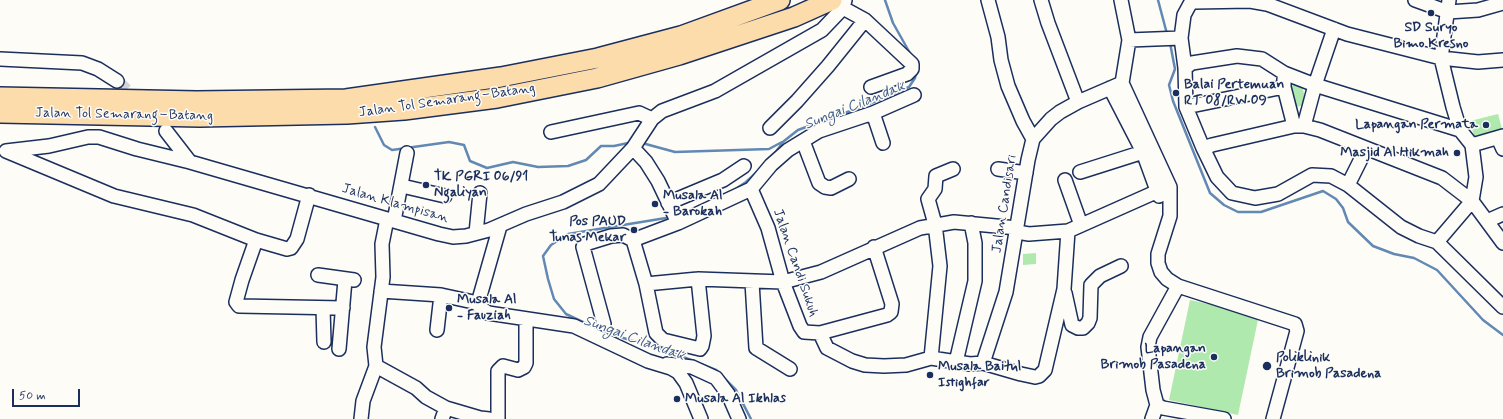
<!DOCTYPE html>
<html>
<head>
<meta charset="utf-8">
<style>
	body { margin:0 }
	#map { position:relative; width:1503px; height:419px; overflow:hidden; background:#fdfcf7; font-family:Mynerve,sans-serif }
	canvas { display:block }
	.scale { position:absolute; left:12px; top:389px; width:68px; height:18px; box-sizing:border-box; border:2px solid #1b2f5e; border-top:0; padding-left:5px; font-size:12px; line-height:14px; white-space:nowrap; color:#1b2f5e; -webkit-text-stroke:3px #fdfcf7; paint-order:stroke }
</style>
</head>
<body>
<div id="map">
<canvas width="1503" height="419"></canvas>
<div class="scale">50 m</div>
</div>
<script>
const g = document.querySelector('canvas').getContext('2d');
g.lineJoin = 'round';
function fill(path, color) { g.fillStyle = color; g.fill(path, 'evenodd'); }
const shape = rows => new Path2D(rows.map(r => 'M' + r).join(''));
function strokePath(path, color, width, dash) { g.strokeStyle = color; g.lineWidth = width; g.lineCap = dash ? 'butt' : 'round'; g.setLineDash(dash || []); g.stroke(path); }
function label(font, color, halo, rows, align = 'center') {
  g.font = font + ' Mynerve,sans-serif'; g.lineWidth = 3; g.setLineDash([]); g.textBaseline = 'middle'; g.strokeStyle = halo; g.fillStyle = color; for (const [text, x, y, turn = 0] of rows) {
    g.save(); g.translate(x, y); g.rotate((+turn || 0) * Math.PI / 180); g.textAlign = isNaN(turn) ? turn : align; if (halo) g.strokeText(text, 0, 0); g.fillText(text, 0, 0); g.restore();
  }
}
fill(shape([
	[1301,83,1307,104,1293,108,1287,87],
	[1498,114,1502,129,1474,136,1470,121],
	[1036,253,1036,264,1023,265,1023,254],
	[1190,300,1259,315,1238,415,1169,400]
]), '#b0e9ad');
strokePath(shape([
	[885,0,893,23,911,55],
	[1158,0,1167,34],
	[1170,43,1175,69,1169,85,1173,101,1210,193,1224,205,1238,212,1261,212,1323,191,1336,199,1343,208,1348,222,1373,246,1394,254,1414,258,1437,270,1483,320,1503,335],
	[375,127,384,145,392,150,449,142,464,145,470,161,487,168,513,162,538,167,568,166,586,160,601,146,614,146,633,142],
	[642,143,675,152,769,149,782,142],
	[772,157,784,141,798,130,864,106,909,87,915,78,916,73],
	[731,192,746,182,757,172],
	[672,217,568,234,551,245,543,256,548,279,554,299,566,314,606,333,668,351,716,370,719,373],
	[723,377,736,390,751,419]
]), '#6288b4', 2.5);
strokePath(shape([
	[117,81,138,102]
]), '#d0d3d8', 13, [13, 6]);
const minor = shape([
	[988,0,998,37,1001,60,1008,86,1023,121,1033,139],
	[1041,0,1048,23,1078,102],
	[1121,0,1129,40,1122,83,1170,187,1170,216,1158,254,1158,263,1161,272,1167,279,1178,286,1295,324,1297,331,1273,419],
	[1415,0,1448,12,1478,10,1503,3],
	[843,8,865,20,912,64,912,69,907,74,871,87],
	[1181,38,1184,15,1190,4,1194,2,1250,1,1267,4,1347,34,1441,58,1478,62,1503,60],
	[1129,40,1181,38,1185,68,1186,107,1203,148,1217,177,1232,193,1255,198,1278,194,1312,175,1331,176,1348,185,1401,227,1419,236,1437,242,1503,307],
	[0,59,82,63,98,69,117,81],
	[1185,68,1192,63,1237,56,1262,59,1284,73,1315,85,1460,130],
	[1284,79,1284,87,1294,126],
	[1110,88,1143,152,1159,196],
	[1186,107,1284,87],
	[873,113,883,143],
	[1304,126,1315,85,1334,29],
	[770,128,797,101,828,66,865,20],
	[166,131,190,162,439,234,453,237,466,236,489,230,526,214,563,202,599,184,633,148,652,119,662,111,715,91,822,30,843,8,845,0],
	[551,132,639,113,652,119],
	[1498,138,1503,149],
	[803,141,819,183,825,187,831,188,849,179],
	[1472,145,1503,136],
	[633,148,646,162,658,181,678,223],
	[1203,148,1212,145,1294,126,1304,126,1320,130,1442,178,1472,201,1503,243],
	[6,151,114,196,193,215,256,240,287,249,291,248,297,239,309,195],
	[6,151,49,146,88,137,99,137,137,149,190,162],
	[998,169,1026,173],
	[1080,172,1143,152],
	[1065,180,1081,225],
	[1348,185,1366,149],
	[402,186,445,196],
	[751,189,768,228,783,282,800,326,804,332,820,333,887,315,891,312,892,304,874,247],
	[668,203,723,180,744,166],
	[394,221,407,153],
	[1487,221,1503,214],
	[500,226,478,303,480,307,488,313,574,326,648,361,671,368,678,372,686,383,701,419],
	[1017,232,1029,234,1068,231,1158,191],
	[476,233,480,193],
	[256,240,242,280,236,302,239,306,343,308],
	[633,240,678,223,751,189,771,165,788,150,819,131,873,113,914,95],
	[633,240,646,284,656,333,663,340,700,349,702,346,704,336,698,279],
	[1437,242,1472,201,1476,177,1472,145,1460,130,1453,107,1441,58,1449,0],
	[318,275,354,280],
	[752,282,756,348,790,369],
	[646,284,698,279,783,282,821,272,920,228,954,222,1017,228],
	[1178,286,1150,337,1148,347,1153,390,1157,405,1163,408,1224,419],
	[381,291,441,295,478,303],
	[1065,293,1072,325,1078,328,1083,328,1088,323,1090,318,1091,285,1100,276,1121,266],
	[323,308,324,342],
	[604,324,583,247,585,244,611,236,623,235,633,240],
	[437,330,441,295],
	[820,333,827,348,852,361,865,365,884,366,906,365,931,358,970,364,983,363,1021,374,1035,377,1039,376,1045,370,1064,289,1068,231],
	[339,349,345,280],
	[931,358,940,266,935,224,928,199,935,189,936,176,953,169],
	[956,362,975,281,975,243,971,223],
	[983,363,1006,292,1028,160,1033,139,1051,119,1060,112,1078,102,1122,83],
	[667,364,692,367,716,378,728,394,739,419],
	[376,366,416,388,426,397,446,408,480,418,489,419],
	[361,419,363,401,376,366,374,347,383,277,382,244,387,219],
	[442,419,446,408],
	[498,419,498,371,503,366,518,370,524,367,526,363,526,319],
	[1152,419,1157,405]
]);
const highway = shape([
	[0,97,197,101,346,99,501,77,598,58,681,36,780,0],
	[0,113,200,117,347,114,404,110,497,98,597,78,679,55,794,17,832,0]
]);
strokePath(minor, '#1b2f5e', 16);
strokePath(highway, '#1b2f5e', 22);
strokePath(minor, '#fdfcf7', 13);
strokePath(highway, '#fddcac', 19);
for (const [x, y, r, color] of [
	[1431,13,4,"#1b2f5e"],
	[1176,93,4,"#1b2f5e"],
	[1486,125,4,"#1b2f5e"],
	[1457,153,4,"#1b2f5e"],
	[426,185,4,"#1b2f5e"],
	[655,204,4,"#1b2f5e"],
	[634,230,4,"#1b2f5e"],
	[449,308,4,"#1b2f5e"],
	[1214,357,4,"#1b2f5e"],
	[1267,366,5,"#1b2f5e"],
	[930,375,4,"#1b2f5e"],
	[677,399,4,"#1b2f5e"]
]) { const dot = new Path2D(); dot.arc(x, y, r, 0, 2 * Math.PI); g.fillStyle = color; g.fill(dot); strokePath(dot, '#fdfcf7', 1.5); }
label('bold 14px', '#1b2f5e', '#fdfcf7', [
	["SD Suryo",1431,28,"center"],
	["Bimo Kresno",1431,44,"center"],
	["Balai Pertemuan",1184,85],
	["RT 08/RW 09",1184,101],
	["Lapangan Permata",1478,125,"right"],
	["Masjid Al Hikmah",1449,153,"right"],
	["TK PGRI 06/91",434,177],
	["Ngaliyan",434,193],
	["Musala Al",663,196],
	["- Barokah",663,212],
	["Pos PAUD",626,222,"right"],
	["Tunas Mekar",626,238,"right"],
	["Musala Al",457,300],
	["- Fauziah",457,316],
	["Lapangan",1206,349,"right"],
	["Brimob Pasadena",1206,365,"right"],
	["Poliklinik",1276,358],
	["Brimob Pasadena",1276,374],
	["Musala Baitul",938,367],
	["Istighfar",938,383],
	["Musala Al Ikhlas",685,399]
], 'left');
label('14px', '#1b2f5e', '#fdfcf7', [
	["Jalan Tol Semarang–Batang",447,101,-8],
	["Jalan Tol Semarang–Batang",124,115,1],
	["Jalan Klampisan",395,204,16],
	["Jalan Candisari",1005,204,-81],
	["Jalan Candi Sukuh",795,263,71]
]);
label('italic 15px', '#3f5b89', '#fdfcf7', [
	["Sungai Cilandak",855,106,-22],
	["Sungai Cilandak",634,339,20]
]);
</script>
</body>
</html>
